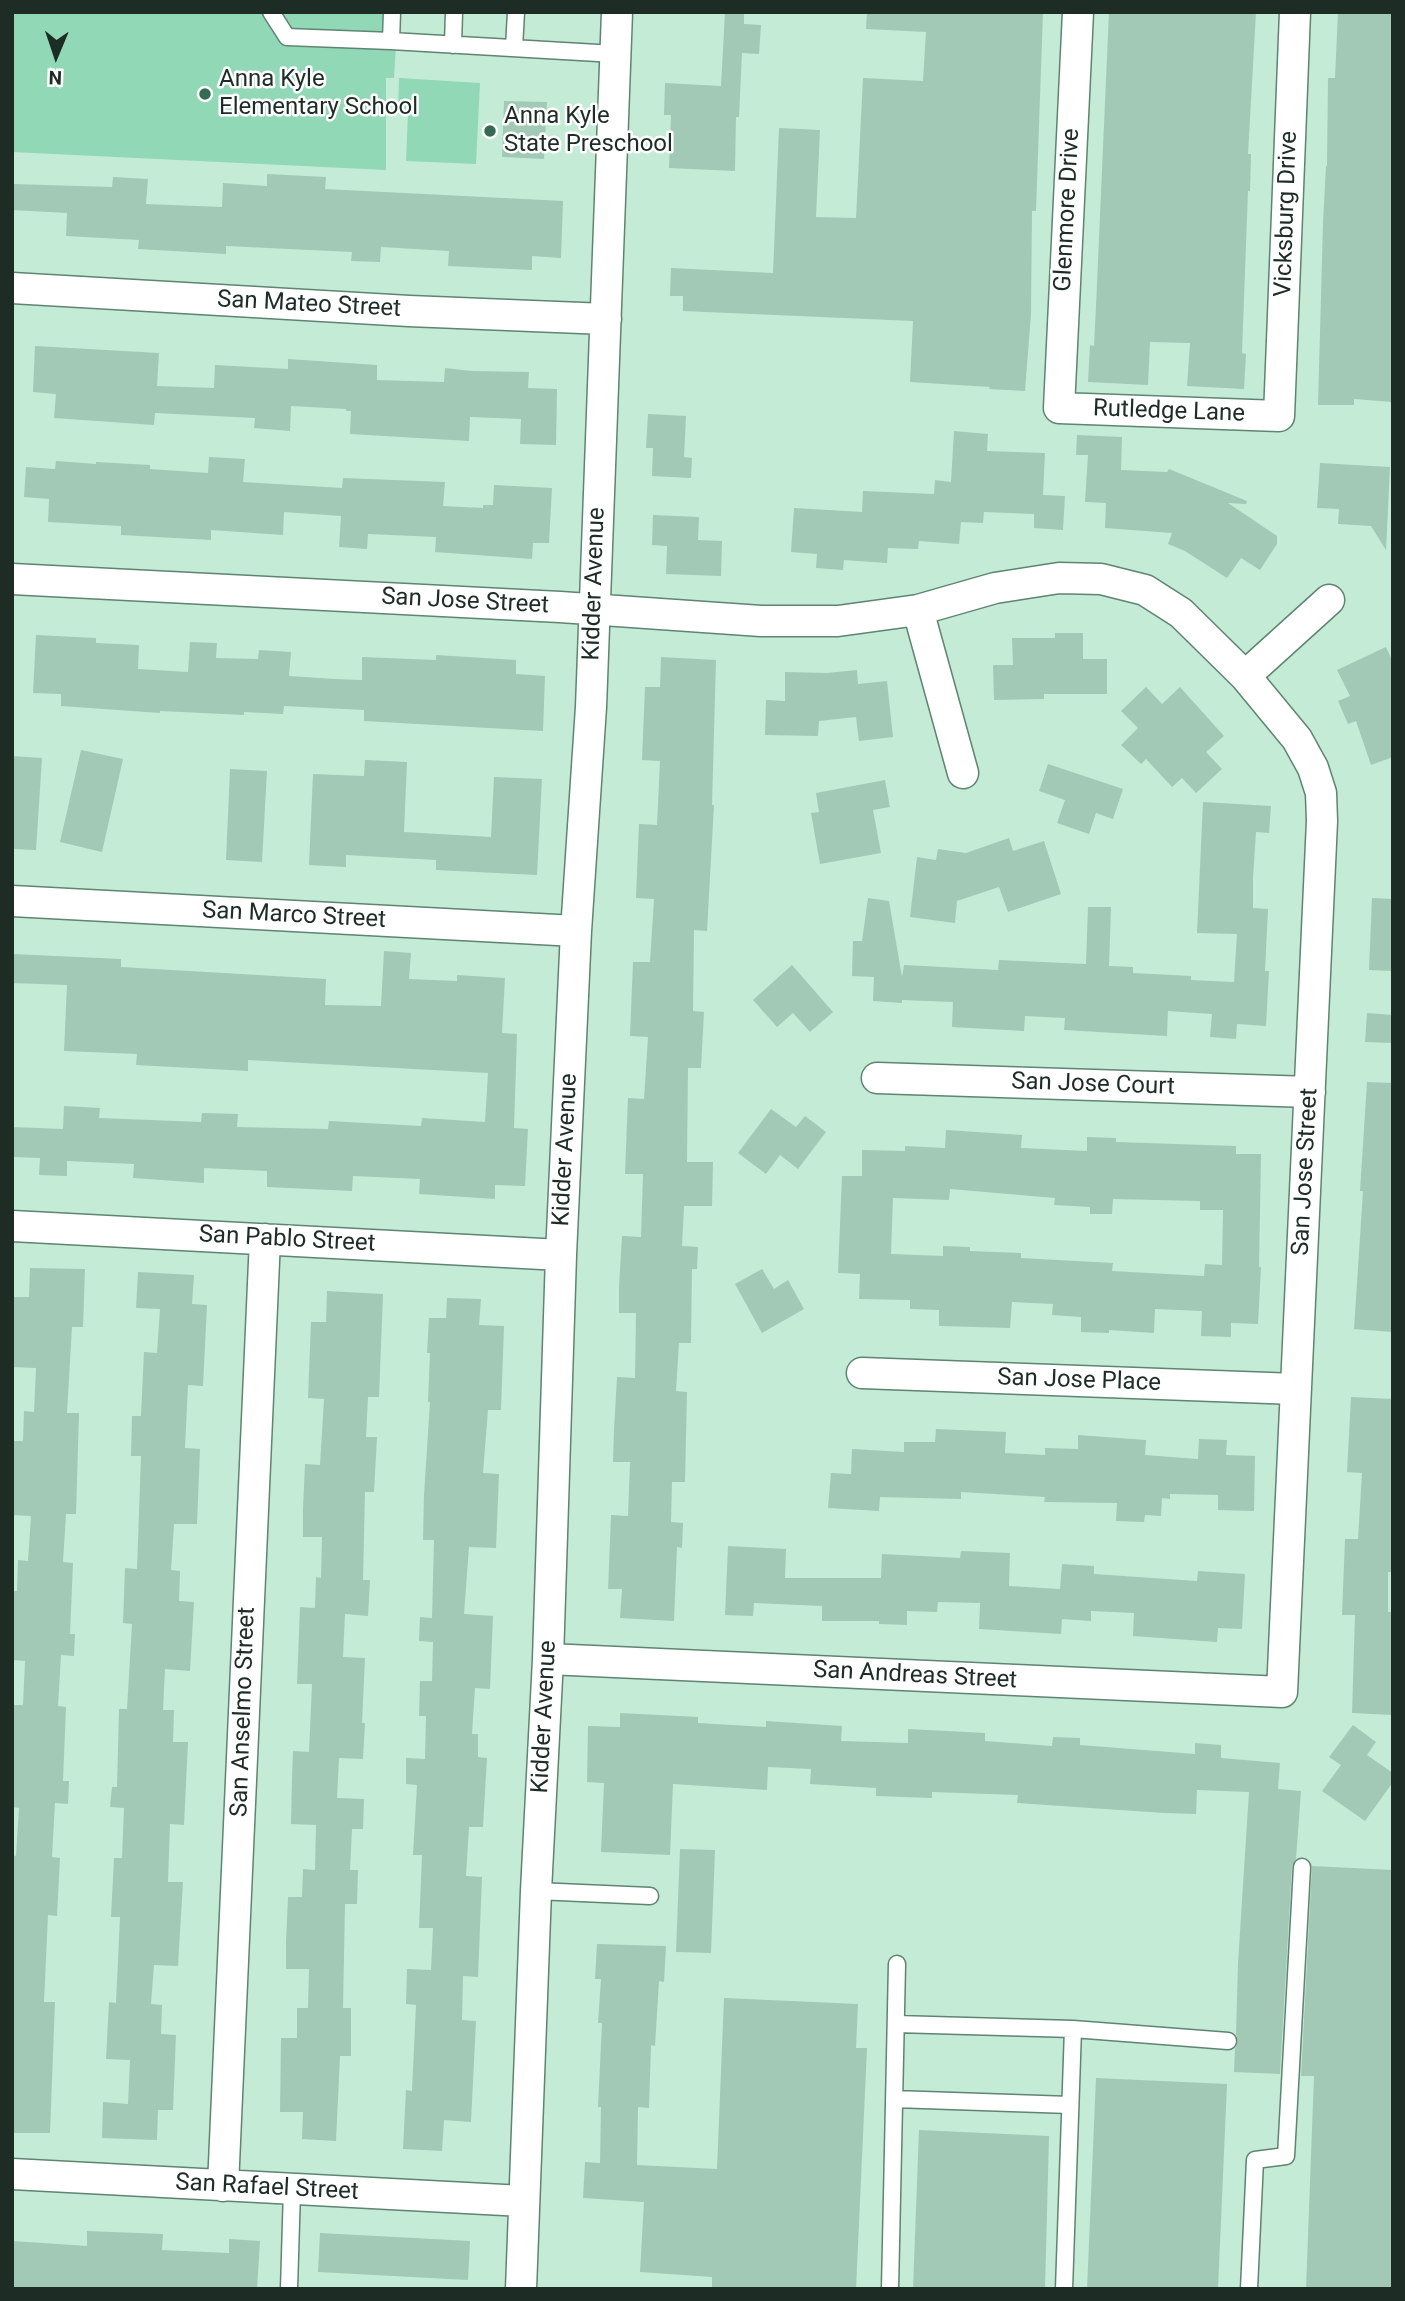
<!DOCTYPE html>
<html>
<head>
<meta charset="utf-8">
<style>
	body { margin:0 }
	#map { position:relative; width:1405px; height:2301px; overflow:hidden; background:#c3ebd6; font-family:Roboto,sans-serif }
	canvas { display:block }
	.frame { position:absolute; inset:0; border:14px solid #1d2c24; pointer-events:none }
	.north { position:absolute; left:21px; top:21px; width:70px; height:70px; -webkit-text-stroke:5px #fff; paint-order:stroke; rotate:182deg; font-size:19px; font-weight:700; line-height:28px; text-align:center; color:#1d2c24 }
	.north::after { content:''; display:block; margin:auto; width:24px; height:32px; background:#1d2c24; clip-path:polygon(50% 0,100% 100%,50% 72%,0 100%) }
</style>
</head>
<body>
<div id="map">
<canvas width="1405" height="2301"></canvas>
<div class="frame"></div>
<div class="north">N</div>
</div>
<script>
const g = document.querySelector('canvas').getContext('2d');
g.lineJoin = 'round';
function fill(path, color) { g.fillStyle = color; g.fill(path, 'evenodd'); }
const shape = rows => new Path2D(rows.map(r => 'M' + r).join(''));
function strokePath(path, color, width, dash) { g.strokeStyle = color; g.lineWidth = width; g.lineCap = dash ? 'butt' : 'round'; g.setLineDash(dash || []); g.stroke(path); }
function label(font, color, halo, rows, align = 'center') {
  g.font = font + ' Roboto,sans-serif'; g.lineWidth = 5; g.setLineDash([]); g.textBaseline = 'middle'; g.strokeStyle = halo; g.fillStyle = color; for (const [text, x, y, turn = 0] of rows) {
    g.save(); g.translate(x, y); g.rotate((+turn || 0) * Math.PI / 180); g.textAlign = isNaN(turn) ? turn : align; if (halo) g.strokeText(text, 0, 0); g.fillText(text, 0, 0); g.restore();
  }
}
fill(shape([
	[12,12,398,12,394,78,386,78,386,170,12,152],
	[399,78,480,83,476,164,406,161,408,114,398,114]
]), '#91d8b6');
fill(shape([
	[725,12,744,12,744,24,761,25,759,54,742,53,739,117,736,117,735,171,669,168,671,115,664,115,665,83,721,86],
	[867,12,1043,12,1036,211,1032,211,1031,314,1025,391,989,389,990,387,910,382,913,321,683,311,683,296,670,296,671,268,773,273,779,128,820,130,816,217,856,218,863,78,923,81,926,32,866,29],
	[1109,12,1256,12,1248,154,1251,154,1250,191,1248,191,1242,353,1246,354,1244,389,1187,386,1190,343,1150,342,1148,385,1088,382,1090,345,1094,346,1096,306],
	[1338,12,1393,12,1393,402,1354,399,1354,405,1318,405,1323,223,1326,166,1327,166,1328,78,1335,78],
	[504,101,547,102,544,159,502,157],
	[267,174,326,177,325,189,563,201,561,258,532,256,532,270,448,266,449,251,381,247,380,262,351,261,352,252,226,246,226,254,138,249,139,240,66,236,67,213,12,210,12,184,112,187,113,177,148,179,146,204,222,207,223,183,267,186],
	[35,346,159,353,157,386,214,388,215,365,288,369,288,359,377,365,377,380,444,382,445,368,472,371,529,372,528,388,557,389,556,445,520,444,521,419,470,417,469,441,350,434,351,411,346,411,346,409,291,406,290,431,254,428,255,418,155,413,154,425,54,418,56,394,33,392],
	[648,414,686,416,684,457,692,458,691,478,652,476,653,448,646,448],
	[954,431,988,434,987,451,1045,453,1043,495,1065,496,1063,530,1034,528,1034,514,984,512,983,523,961,522,959,544,919,541,918,549,888,548,887,563,844,560,843,570,816,568,817,554,791,552,794,508,862,512,863,491,934,494,935,480,951,482],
	[1077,435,1122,437,1121,470,1167,472,1169,469,1247,501,1246,504,1228,503,1277,536,1277,544,1260,570,1241,558,1227,578,1185,551,1168,544,1172,533,1105,528,1106,503,1085,502,1088,455,1076,455],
	[209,457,245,459,243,482,342,488,343,478,445,482,443,506,483,508,483,505,493,505,494,485,552,488,549,543,533,543,532,559,435,552,436,537,368,534,367,549,339,547,341,516,284,512,283,535,211,530,211,540,121,535,121,526,48,522,49,499,24,497,26,467,55,469,56,461,96,464,96,462,150,465,150,469,208,473],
	[1320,463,1390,467,1386,550,1371,526,1338,524,1339,509,1317,508],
	[653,515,699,517,698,540,722,541,721,576,666,574,667,546,652,545],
	[1055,633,1083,633,1083,659,1107,659,1107,694,1044,694,1044,699,994,700,993,665,1013,665,1012,638,1055,638],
	[36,635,96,638,96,643,139,645,138,669,188,672,190,642,217,643,216,658,258,659,259,650,291,652,289,676,334,679,362,680,362,657,436,660,436,655,516,660,516,674,545,676,543,731,364,721,364,710,284,706,283,714,244,712,244,715,160,711,160,713,61,706,61,694,33,693],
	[1386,647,1393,662,1393,757,1371,765,1356,721,1348,724,1338,701,1350,696,1337,670],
	[661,657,716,660,712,805,714,805,707,931,694,930,693,1011,704,1012,701,1068,688,1068,687,1162,713,1162,712,1206,684,1206,682,1246,698,1247,697,1269,692,1269,691,1343,679,1343,676,1391,687,1392,685,1482,672,1482,671,1522,683,1523,682,1548,677,1547,674,1621,620,1618,622,1589,608,1589,611,1515,628,1516,630,1462,613,1462,614,1430,617,1377,635,1378,636,1313,619,1313,619,1287,622,1236,641,1237,643,1174,625,1174,626,1147,628,1098,644,1099,648,1037,630,1036,633,962,650,962,654,899,636,898,639,824,657,825,660,761,642,760,645,687,660,687],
	[857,670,858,684,887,681,893,737,859,741,856,717,819,721,818,736,765,735,766,700,785,701,785,672,827,673],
	[1146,687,1162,704,1180,687,1224,736,1206,752,1222,769,1196,793,1182,778,1172,787,1146,759,1141,764,1121,745,1138,728,1121,711],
	[81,750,123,759,102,852,60,842],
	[12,756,42,758,36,850,12,849],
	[365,760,407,762,404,832,491,837,494,777,542,779,537,875,436,870,436,860,346,855,346,867,309,865,313,774,364,776],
	[1048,764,1123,789,1113,819,1096,813,1089,834,1057,823,1065,800,1039,791],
	[230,769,267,771,262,862,226,860],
	[885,780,890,807,873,810,881,853,820,864,811,813,819,812,816,793],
	[1203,802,1271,806,1269,833,1256,832,1253,878,1253,908,1268,909,1265,971,1269,971,1266,1026,1237,1024,1236,1039,1210,1037,1212,1014,1168,1011,1167,1036,1064,1030,1065,1018,1025,1016,1024,1031,952,1027,953,1002,902,1000,902,1003,873,1001,874,977,852,976,853,941,862,941,868,898,889,901,902,977,904,965,998,970,999,960,1086,964,1088,907,1111,907,1109,966,1133,967,1133,973,1191,976,1191,980,1234,982,1237,934,1197,933],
	[1009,838,1013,851,1044,841,1061,894,1008,912,999,887,957,901,955,923,910,917,917,857,936,860,938,849,966,853],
	[1372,898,1393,899,1393,971,1369,970],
	[384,951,411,953,409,979,457,981,457,975,505,978,502,1033,517,1034,514,1128,528,1129,525,1186,495,1185,495,1199,419,1194,420,1179,353,1176,352,1191,267,1187,267,1171,204,1168,204,1183,133,1178,134,1164,67,1161,67,1176,39,1175,40,1158,12,1157,12,1127,63,1129,64,1106,100,1108,99,1118,201,1122,202,1113,238,1114,237,1127,328,1129,329,1121,421,1126,422,1118,485,1122,488,1073,248,1060,248,1071,136,1065,137,1054,64,1051,67,985,12,983,12,954,121,959,121,967,326,979,325,1005,381,1006],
	[792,965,833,1012,810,1032,793,1013,777,1027,753,1000],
	[1367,1013,1393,1015,1393,1043,1365,1042],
	[1367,1082,1393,1083,1393,1332,1354,1329,1363,1191,1360,1191],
	[771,1109,796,1127,805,1116,826,1132,798,1169,780,1155,766,1174,738,1153],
	[946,1130,1022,1135,1021,1148,1087,1151,1087,1137,1116,1138,1116,1142,1236,1146,1236,1154,1261,1154,1259,1267,1261,1267,1258,1324,1231,1323,1231,1337,1201,1336,1202,1311,1155,1309,1154,1333,1109,1330,1109,1333,1081,1332,1081,1317,1052,1315,1053,1304,1012,1302,1010,1328,939,1326,939,1310,910,1309,910,1300,859,1299,860,1274,838,1273,842,1176,862,1176,862,1150,905,1151,905,1146,945,1148],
	[950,1189,1055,1198,1054,1205,1090,1207,1090,1214,1112,1214,1113,1199,1200,1201,1200,1210,1223,1210,1222,1265,1205,1264,1204,1276,1112,1271,1113,1263,1021,1258,1021,1253,970,1251,970,1247,943,1246,943,1256,891,1254,893,1198,949,1200],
	[30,1268,85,1269,83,1327,72,1327,67,1413,79,1413,76,1514,66,1514,63,1562,73,1563,70,1634,75,1634,74,1656,61,1655,58,1706,66,1707,63,1781,69,1781,68,1804,55,1803,52,1857,60,1858,57,1916,48,1915,44,2002,55,2002,50,2133,12,2133,12,1855,16,1856,19,1808,12,1807,12,1705,23,1705,25,1661,12,1660,12,1591,17,1591,18,1560,28,1561,31,1516,12,1515,12,1441,23,1441,24,1411,34,1412,36,1368,12,1367,12,1356,14,1297,29,1297],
	[762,1269,774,1289,788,1280,804,1309,762,1333,735,1284],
	[138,1272,194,1275,192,1304,207,1305,203,1386,188,1385,185,1448,200,1449,197,1524,174,1524,171,1570,180,1571,179,1601,194,1602,190,1671,165,1669,163,1710,174,1710,173,1742,188,1742,184,1825,170,1824,168,1882,183,1882,178,1966,154,1965,151,2004,162,2005,161,2034,176,2035,173,2110,158,2110,157,2140,102,2138,103,2102,128,2104,130,2060,106,2059,109,2002,116,2003,120,1917,111,1917,114,1858,122,1858,124,1808,110,1807,112,1787,117,1787,119,1709,127,1709,132,1624,123,1623,125,1568,137,1569,141,1456,131,1456,132,1416,141,1416,144,1352,157,1353,160,1309,136,1308],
	[327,1291,383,1294,379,1397,368,1397,366,1437,377,1437,374,1492,365,1492,363,1580,370,1580,368,1616,345,1614,343,1657,365,1658,362,1723,365,1723,363,1759,339,1758,337,1798,364,1799,363,1829,352,1829,350,1870,358,1870,357,1904,345,1904,343,2008,351,2008,351,2056,340,2056,336,2141,302,2139,303,2112,280,2112,281,2038,297,2038,297,2008,308,2008,309,1969,286,1969,286,1942,288,1897,302,1897,303,1869,315,1870,316,1825,291,1824,292,1778,293,1751,309,1752,312,1684,297,1684,300,1607,315,1608,316,1577,321,1578,322,1537,303,1537,303,1509,305,1464,320,1465,324,1399,308,1398,311,1322,326,1322],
	[447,1298,481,1299,479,1325,504,1326,501,1410,488,1410,483,1473,499,1474,496,1548,469,1547,464,1614,493,1616,490,1689,475,1688,472,1734,478,1734,478,1757,487,1758,483,1827,469,1827,466,1876,482,1877,478,1977,463,1976,462,2020,476,2021,471,2122,444,2120,442,2151,403,2149,406,2090,412,2091,416,2005,406,2004,407,1969,431,1970,433,1928,419,1928,422,1855,413,1855,417,1785,406,1784,406,1758,425,1759,426,1716,419,1716,420,1681,432,1681,433,1642,419,1641,420,1617,432,1618,434,1540,423,1540,424,1495,430,1402,428,1402,430,1353,427,1353,429,1318,446,1318],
	[1351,1397,1393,1399,1393,1572,1388,1572,1388,1612,1393,1612,1393,1715,1352,1713,1355,1615,1342,1615,1345,1539,1358,1539,1362,1473,1347,1472],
	[936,1429,1006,1432,1005,1453,1045,1455,1045,1448,1078,1449,1078,1435,1146,1440,1145,1455,1198,1459,1199,1439,1227,1440,1226,1455,1255,1456,1254,1511,1218,1510,1218,1495,1170,1494,1170,1499,1162,1498,1161,1516,1145,1515,1144,1522,1116,1521,1117,1503,1044,1502,1045,1497,961,1492,961,1499,880,1497,879,1511,828,1508,831,1473,851,1474,852,1449,904,1452,904,1442,935,1442],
	[728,1546,786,1549,785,1578,881,1578,882,1554,960,1558,961,1551,1010,1553,1009,1586,1060,1589,1062,1564,1094,1566,1094,1574,1197,1581,1198,1571,1245,1574,1242,1629,1218,1628,1217,1642,1133,1636,1134,1613,1091,1611,1091,1621,1062,1619,1061,1634,979,1629,980,1603,938,1602,937,1612,907,1611,907,1625,879,1624,879,1621,822,1621,822,1606,754,1603,753,1616,725,1615],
	[620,1713,698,1717,698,1723,766,1727,766,1721,842,1726,841,1741,908,1743,908,1729,985,1733,985,1741,1052,1746,1053,1737,1080,1738,1080,1745,1195,1754,1195,1743,1221,1745,1221,1758,1280,1763,1278,1789,1301,1791,1296,1859,1292,1866,1280,2074,1234,2072,1235,2049,1238,2041,1236,2034,1238,1963,1249,1792,1197,1790,1196,1814,1164,1813,1017,1803,1018,1795,932,1792,932,1798,876,1796,876,1788,810,1784,811,1769,768,1767,767,1790,673,1784,670,1855,601,1852,604,1783,587,1782,588,1726,620,1727],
	[1353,1725,1376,1742,1367,1755,1393,1773,1393,1782,1365,1821,1322,1791,1341,1765,1329,1757],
	[680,1849,715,1850,711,1953,676,1952],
	[1312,1866,1393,1870,1393,2289,1306,2289,1314,2076,1301,2076],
	[597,1944,666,1946,664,1982,659,1981,655,2046,651,2045,649,2108,638,2107,637,2165,717,2169,724,1998,858,2004,856,2048,867,2048,856,2289,712,2289,712,2277,640,2272,644,2202,583,2198,585,2162,600,2163,601,2107,598,2107,602,2023,598,2023,601,1979,595,1979],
	[1096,2078,1227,2084,1218,2289,1087,2289],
	[919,2130,1049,2136,1045,2289,913,2289],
	[87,2231,163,2234,162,2250,229,2253,229,2239,260,2241,257,2289,12,2289,12,2241,87,2246],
	[320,2233,470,2241,468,2280,318,2272]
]), '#a2c9b5');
const lane = shape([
	[271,12,287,37,391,41],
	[392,12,391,41,615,54],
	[453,45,454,12],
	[514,48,516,12],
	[536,1891,650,1896],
	[896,2024,1073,2029,1228,2041],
	[894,2099,1070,2105],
	[289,2289,292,2189],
	[890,2289,897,1964],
	[1064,2289,1073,2029],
	[1249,2289,1255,2160,1286,2156,1302,1867]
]);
const street = shape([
	[1078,12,1059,408,1279,416,1295,12],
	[12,288,409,311,606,319],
	[12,579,560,607,761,621,838,621,918,610,995,588,1059,578,1101,579,1145,590,1181,613,1245,676,1297,739,1313,768,1321,793,1322,821,1282,1692,548,1659],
	[918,610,963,773],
	[1245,676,1329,600],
	[12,901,576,931],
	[877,1078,1310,1092],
	[12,1226,561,1255],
	[862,1373,1296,1389],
	[12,2174,523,2201],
	[223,2186,265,1239],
	[521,2289,536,1891,548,1659,561,1255,576,931,591,707,617,12]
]);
strokePath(lane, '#5f8472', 19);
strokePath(street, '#5f8472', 33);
strokePath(lane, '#fff', 16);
strokePath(street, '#fff', 30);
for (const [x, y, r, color] of [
	[205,94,7,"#346b53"],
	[490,131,7,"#346b53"]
]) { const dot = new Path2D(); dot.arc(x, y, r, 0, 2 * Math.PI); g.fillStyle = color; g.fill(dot); strokePath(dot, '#fff', 2.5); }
label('24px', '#1d2c24', '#fff', [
	["Anna Kyle",219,80],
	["Elementary School",219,108],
	["Anna Kyle",504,117],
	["State Preschool",504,145]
], 'left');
label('24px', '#1d2c24', '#fff', [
	["Glenmore Drive",1068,210,-87],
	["Vicksburg Drive",1287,214,-88],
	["San Mateo Street",309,305,3],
	["Rutledge Lane",1169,412,2],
	["Kidder Avenue",595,584,-88],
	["San Jose Street",465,602,3],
	["San Marco Street",294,916,3],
	["San Jose Court",1093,1085,2],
	["Kidder Avenue",566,1150,-87],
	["San Jose Street",1306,1172,-87],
	["San Pablo Street",287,1240,3],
	["San Jose Place",1079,1381,2],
	["San Andreas Street",915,1676,3],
	["San Anselmo Street",244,1712,-88],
	["Kidder Avenue",545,1717,-87],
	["San Rafael Street",267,2188,3]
]);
</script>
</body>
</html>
